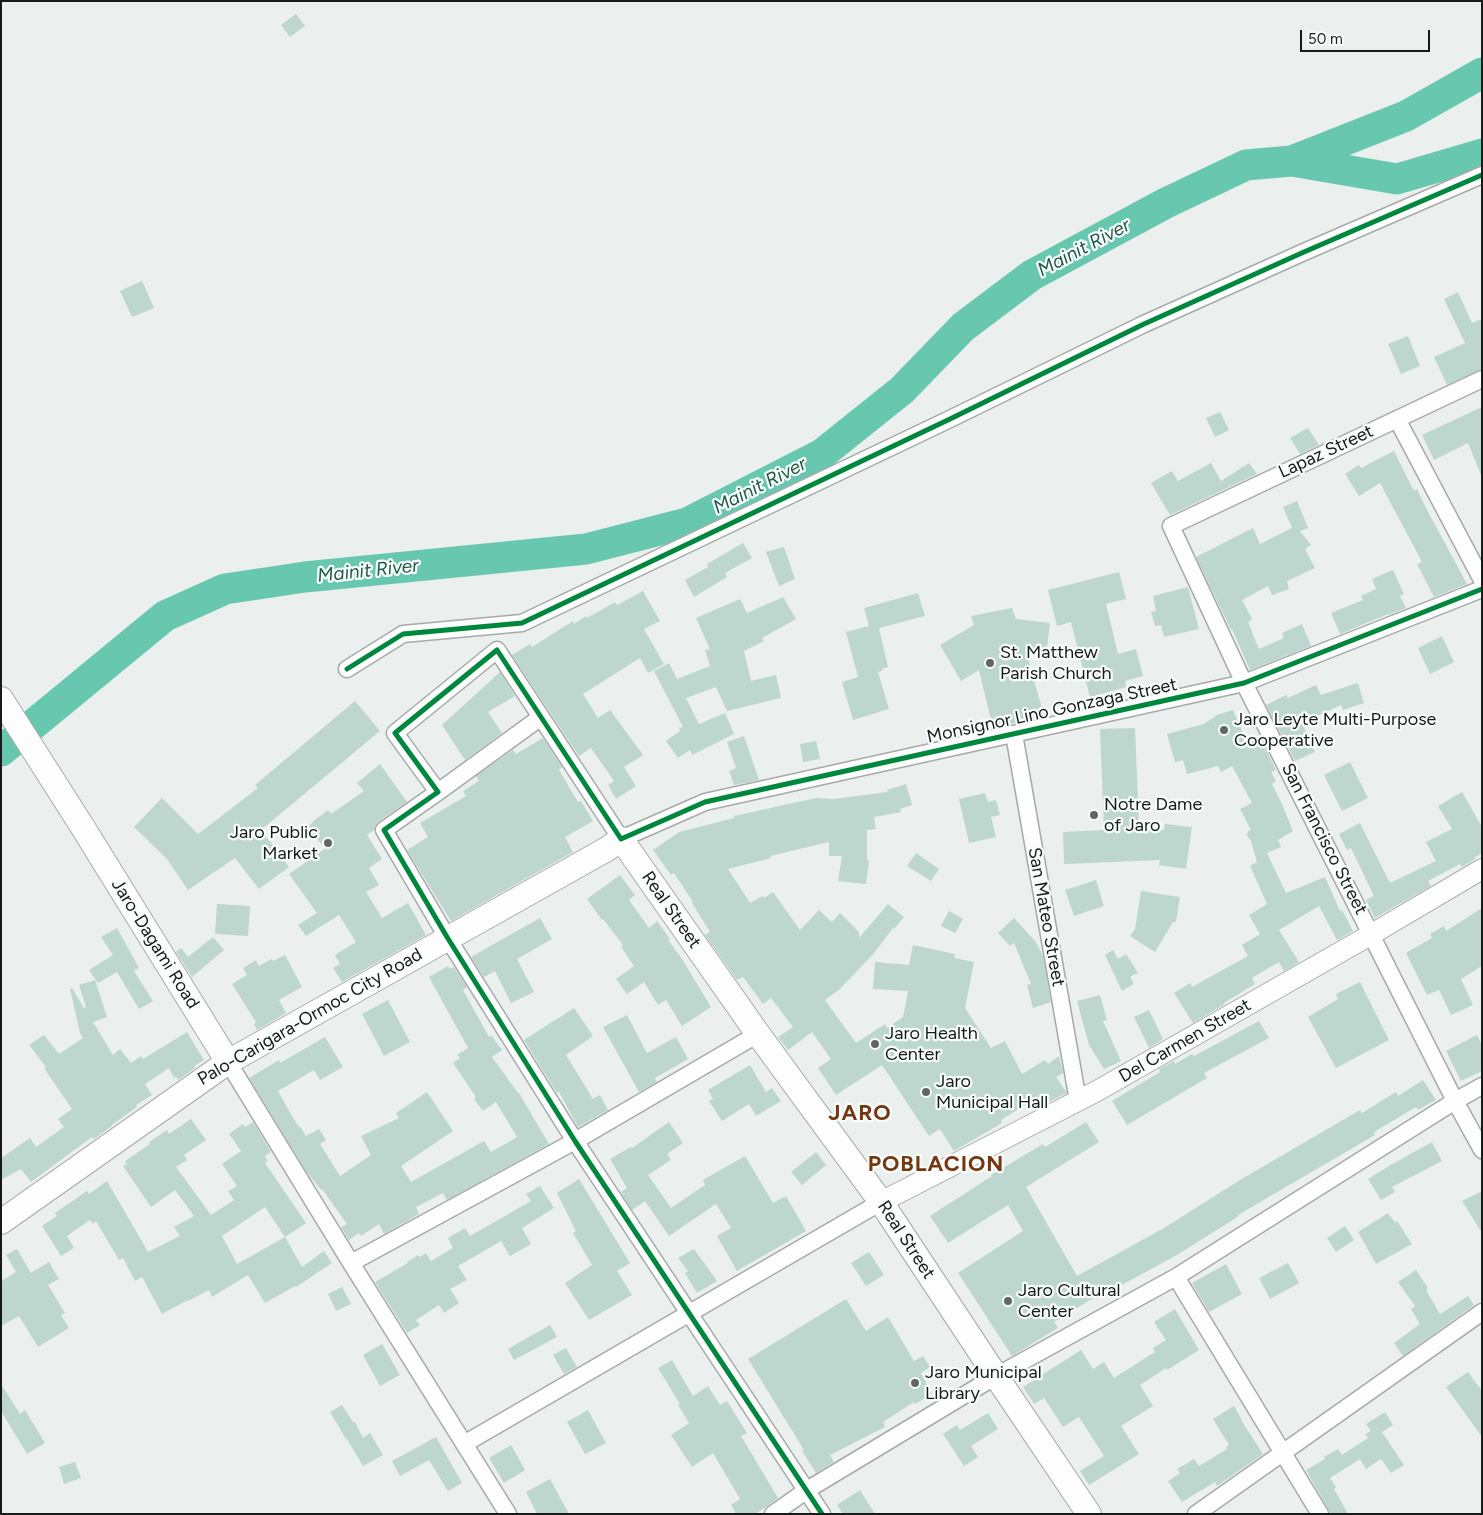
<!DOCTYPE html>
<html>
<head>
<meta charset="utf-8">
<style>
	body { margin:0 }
	#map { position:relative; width:1483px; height:1515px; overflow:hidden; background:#ebefed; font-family:Figtree,sans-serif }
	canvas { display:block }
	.frame { position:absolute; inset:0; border:2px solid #181a19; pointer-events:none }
	.scale { position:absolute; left:1300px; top:30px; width:130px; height:22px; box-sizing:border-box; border:2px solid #181a19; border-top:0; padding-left:6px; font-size:15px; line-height:18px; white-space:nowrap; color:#181a19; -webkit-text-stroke:4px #f7fdfb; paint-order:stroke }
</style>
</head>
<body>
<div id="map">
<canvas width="1483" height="1515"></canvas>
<div class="frame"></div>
<div class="scale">50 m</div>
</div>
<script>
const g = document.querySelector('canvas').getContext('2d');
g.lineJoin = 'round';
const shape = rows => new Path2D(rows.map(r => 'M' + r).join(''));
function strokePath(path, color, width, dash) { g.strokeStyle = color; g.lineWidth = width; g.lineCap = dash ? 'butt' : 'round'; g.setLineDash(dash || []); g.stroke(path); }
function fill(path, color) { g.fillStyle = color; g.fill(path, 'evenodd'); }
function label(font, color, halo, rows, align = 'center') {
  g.font = font + ' Figtree,sans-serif'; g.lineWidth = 4.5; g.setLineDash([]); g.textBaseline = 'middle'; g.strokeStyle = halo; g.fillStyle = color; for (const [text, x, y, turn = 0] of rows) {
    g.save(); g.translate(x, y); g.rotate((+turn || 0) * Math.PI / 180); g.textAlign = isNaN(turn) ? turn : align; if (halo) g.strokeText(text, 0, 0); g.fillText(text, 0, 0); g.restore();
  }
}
strokePath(shape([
	[1292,161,1406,116,1482,73],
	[1,751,165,616,225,589,305,577,586,549,687,523,822,454,902,390,963,327,1032,275,1166,203,1246,165,1292,161,1397,179,1482,154]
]), '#68c8af', 31);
fill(shape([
	[296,14,305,26,290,37,281,25],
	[142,281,154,308,132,317,120,291],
	[1458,292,1472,323,1482,319,1482,369,1447,385,1434,357,1465,343,1444,299],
	[1408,336,1420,366,1401,374,1388,344],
	[1482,407,1482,477,1468,443,1434,460,1422,435],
	[1220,412,1229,430,1215,437,1206,418],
	[1308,428,1319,445,1300,454,1290,438],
	[1394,451,1414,491,1417,489,1426,508,1467,584,1434,597,1417,564,1422,562,1380,483,1359,496,1345,474,1359,465,1361,468],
	[1211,463,1221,481,1249,463,1257,474,1170,515,1151,483,1172,471,1178,481],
	[1297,501,1308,528,1300,531,1311,545,1305,549,1315,568,1287,581,1289,589,1272,595,1268,586,1242,600,1252,619,1248,622,1259,649,1284,638,1282,633,1302,624,1311,646,1250,670,1232,629,1231,630,1196,557,1253,528,1260,544,1292,528,1283,507],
	[743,543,752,558,725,573,727,577,694,597,685,580,708,567,707,564],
	[784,547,795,579,779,586,766,552],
	[1393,570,1404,594,1400,596,1406,608,1388,615,1388,614,1340,634,1331,613,1363,600,1361,596,1376,589,1372,579],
	[1119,572,1126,599,1106,604,1118,654,1136,649,1143,676,1125,681,1126,687,1090,697,1071,622,1057,626,1048,590],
	[1188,587,1199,629,1164,637,1161,625,1155,626,1151,612,1156,611,1153,596],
	[643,591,660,621,644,629,664,664,648,673,640,658,583,694,598,718,610,710,643,755,624,767,636,786,616,799,608,785,614,781,591,748,579,756,512,655,530,644,532,647,573,621,574,624,586,616,587,618,615,602,617,605],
	[918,593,925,616,879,628,888,667,882,669,882,671,878,672,889,709,853,720,842,682,858,677,846,632,869,626,864,608],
	[783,597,796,619,762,638,764,641,744,651,751,681,776,675,781,698,727,711,716,687,686,698,699,724,725,713,734,734,692,755,690,750,678,758,666,741,680,731,679,728,683,727,654,671,669,663,677,679,710,666,705,650,710,649,696,618,740,599,747,613],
	[1012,608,1016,619,1050,623,1046,656,1027,655,1044,716,993,728,979,670,961,681,940,645,974,625,971,616],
	[1442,636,1454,662,1430,674,1418,648],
	[500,672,515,696,488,712,502,733,465,760,442,725],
	[1358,683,1364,703,1343,710,1341,705,1302,723,1315,752,1295,761,1266,705,1286,695,1288,698,1316,685,1321,695],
	[355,701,380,731,261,830,289,867,259,889,235,858,188,890,167,859,134,827,162,798,198,834,258,788,255,785],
	[1233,710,1247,743,1260,737,1276,770,1271,772,1276,781,1272,784,1281,802,1293,831,1278,840,1281,847,1267,853,1286,893,1325,877,1340,911,1342,910,1353,931,1337,940,1319,906,1279,930,1299,962,1284,971,1279,962,1252,978,1255,984,1224,1003,1225,1004,1193,1023,1174,993,1190,983,1192,987,1248,956,1242,945,1260,934,1249,915,1267,904,1250,866,1257,862,1251,841,1246,834,1248,833,1248,831,1251,830,1240,809,1252,803,1232,766,1221,772,1218,766,1187,774,1183,760,1175,762,1167,734,1204,724,1217,715],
	[1135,728,1139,827,1164,830,1165,824,1192,827,1186,869,1159,865,1160,860,1064,864,1063,832,1104,830,1100,729],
	[744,736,759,780,734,785,729,771,736,768,727,742],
	[543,738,562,767,559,770,578,802,581,801,593,821,565,837,573,852,451,921,407,850,428,837,420,823,466,796,463,791,479,781,476,776,513,750,516,754],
	[816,741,820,759,803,762,800,744],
	[1350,762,1368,798,1342,811,1324,775],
	[380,764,407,802,378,822,375,826,374,830,367,835,382,859,369,868,379,885,366,892,382,918,408,903,426,935,342,982,333,968,340,964,335,955,356,942,339,915,306,936,298,925,317,913,289,874,326,848,306,829,315,820,328,810,331,814,364,791,357,783],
	[906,784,912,805,900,809,901,812,874,817,876,829,867,830,867,860,869,861,866,884,838,881,842,856,829,856,829,842,770,856,771,858,728,869,750,903,763,896,764,898,773,892,800,930,819,910,832,922,840,913,859,932,859,938,888,904,904,917,894,929,893,928,874,953,840,989,825,1000,856,1043,885,1024,887,1028,903,1017,908,991,873,989,875,962,909,965,913,945,955,954,954,958,974,962,965,1008,991,1048,1005,1041,1022,1074,1045,1060,1048,1064,1059,1056,1063,1073,1056,1077,1067,1093,1035,1109,1030,1102,1001,1120,1002,1123,954,1151,940,1129,929,1136,882,1065,836,1095,818,1068,831,1059,812,1032,788,1050,778,1037,793,1027,771,998,763,1004,743,977,737,980,705,935,710,932,692,903,693,902,674,873,671,875,653,850,679,832,734,818,734,816,816,798,833,799,888,792,887,790],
	[1462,792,1482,827,1482,853,1474,858,1475,859,1462,867,1460,864,1428,881,1431,886,1375,918,1366,900,1374,896,1351,848,1347,850,1339,834,1360,823,1390,883,1436,861,1426,842,1452,829,1438,806],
	[985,793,988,802,996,800,1000,815,991,817,996,837,969,843,959,799],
	[916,853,939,869,931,881,907,866],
	[620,875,635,895,629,900,649,928,657,921,670,939,668,940,682,959,711,1007,682,1026,666,1000,658,1005,644,982,627,994,616,979,634,966,621,947,623,945,603,919,602,920,587,899],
	[1096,880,1104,906,1074,916,1065,890],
	[1141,891,1180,897,1176,922,1173,922,1155,952,1130,936,1135,929],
	[217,904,250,906,248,936,215,934],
	[1482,908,1482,966,1461,979,1473,1005,1451,1015,1439,990,1427,995,1406,953,1432,938,1430,934,1444,926,1446,931],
	[949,911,963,919,955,933,941,926],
	[540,918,552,939,517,959,534,992,511,1003,495,971,484,977,471,957],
	[1014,918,1036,942,1043,956,1051,1002,1033,1008,1027,985,1031,984,1014,943,1010,946,998,933],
	[117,928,139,968,134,971,153,1001,139,1009,117,972,98,983,89,970,113,955,101,937],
	[213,937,224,950,192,977,176,952,181,948,188,957],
	[1113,950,1118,959,1126,954,1138,973,1130,977,1134,984,1122,991,1105,955],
	[285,955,302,987,279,1000,286,1013,257,1030,254,1024,256,1022,232,984,247,975,243,968,256,960,259,966,272,959,273,961],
	[448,966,450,969,454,967,467,987,463,990,489,1037,491,1035,502,1050,492,1057,518,1093,519,1093,549,1144,447,1200,443,1193,416,1207,419,1214,384,1234,379,1224,361,1236,359,1233,349,1240,341,1227,347,1224,322,1189,321,1190,306,1171,249,1078,279,1060,280,1063,325,1037,343,1067,320,1080,314,1070,278,1091,293,1118,299,1127,300,1126,306,1136,319,1129,326,1140,320,1144,340,1176,371,1155,361,1136,399,1118,396,1113,427,1092,453,1131,401,1166,411,1182,484,1141,491,1152,514,1139,517,1137,496,1102,483,1111,474,1099,476,1097,453,1063,460,1058,457,1055,468,1048,429,977],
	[95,980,107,1017,93,1022,113,1055,120,1049,131,1063,141,1056,143,1059,187,1032,204,1060,194,1066,195,1068,178,1080,176,1077,174,1078,169,1068,145,1084,152,1095,136,1105,137,1107,112,1125,112,1126,94,1139,92,1137,31,1182,21,1169,1,1180,1,1158,30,1138,36,1147,64,1127,58,1119,72,1109,44,1068,46,1067,29,1045,44,1035,59,1054,83,1038,80,1033,70,989,72,988,84,1008,86,1007,79,985],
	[1360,982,1389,1040,1336,1068,1308,1017,1338,999,1336,994],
	[1100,995,1107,1020,1103,1021,1121,1061,1104,1069,1089,1045,1077,1001],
	[388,1000,410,1042,384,1056,362,1014],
	[574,1008,593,1036,566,1055,593,1099,600,1095,608,1110,578,1127,559,1092,557,1093,524,1040],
	[1149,1010,1163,1039,1149,1048,1134,1017],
	[627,1015,647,1053,676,1037,688,1059,655,1078,657,1082,639,1092,603,1027],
	[1259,1021,1269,1038,1204,1073,1207,1078,1127,1125,1112,1101,1160,1072,1159,1069,1174,1061,1175,1064,1192,1054,1194,1056],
	[1477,1035,1482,1045,1482,1071,1461,1081,1446,1051],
	[750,1065,766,1092,772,1088,781,1101,756,1116,749,1104,722,1121,709,1101,713,1099,708,1090],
	[1423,1080,1436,1100,1418,1110,1416,1107,1374,1132,1375,1135,1238,1215,1239,1216,1177,1255,1096,1299,1095,1297,1054,1322,1058,1328,1012,1356,958,1273,1023,1231,1008,1205,948,1243,930,1216,992,1176,991,1175,1043,1144,1045,1147,1086,1122,1099,1142,1026,1187,1077,1276,1164,1228,1240,1180,1360,1110,1362,1113,1396,1092,1398,1096],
	[191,1119,206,1140,184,1155,187,1160,176,1167,211,1215,234,1200,228,1191,237,1186,222,1164,241,1151,229,1134,243,1124,245,1127,253,1122,271,1152,265,1156,268,1161,265,1163,306,1223,285,1237,265,1207,222,1236,237,1264,285,1237,302,1267,324,1251,332,1263,296,1287,295,1286,265,1303,248,1275,212,1297,209,1290,188,1301,188,1300,162,1314,142,1277,135,1281,123,1258,119,1260,96,1221,93,1224,90,1220,67,1236,74,1248,61,1256,42,1226,57,1216,55,1213,87,1191,89,1194,107,1181,148,1252,180,1236,174,1227,194,1216,175,1190,151,1207,123,1166,127,1164,125,1161,150,1144,149,1142,167,1130,169,1134],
	[669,1122,683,1143,667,1154,671,1160,648,1175,671,1208,705,1185,703,1180,745,1156,773,1203,786,1196,806,1231,737,1271,717,1236,731,1228,716,1204,669,1236,645,1201,632,1210,621,1192,627,1188,610,1159,631,1147,632,1148],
	[1432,1142,1442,1161,1392,1187,1395,1192,1381,1200,1368,1179,1389,1166],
	[816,1152,826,1165,802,1185,791,1172],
	[579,1179,630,1263,617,1271,632,1295,589,1320,565,1283,592,1265,573,1233,576,1231,557,1193],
	[540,1186,554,1208,522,1228,531,1244,510,1256,501,1241,458,1266,467,1280,450,1289,459,1303,444,1313,439,1305,416,1320,420,1325,407,1333,375,1282,408,1263,407,1262,418,1255,420,1257,426,1253,431,1261,453,1248,448,1238,465,1228,470,1236,531,1201,526,1194],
	[1482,1191,1482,1233,1462,1201],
	[1388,1213,1395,1223,1397,1221,1412,1244,1376,1264,1358,1232],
	[1345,1226,1354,1240,1336,1252,1327,1238],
	[17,1249,31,1273,49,1262,59,1279,48,1285,65,1313,61,1315,69,1328,38,1347,19,1316,1,1326,1,1281,16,1272,6,1255],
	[694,1249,717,1281,697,1293,685,1273,688,1271,678,1258],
	[869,1252,884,1275,866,1286,851,1263],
	[1288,1263,1299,1283,1270,1299,1259,1278],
	[1226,1264,1242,1294,1209,1312,1192,1283],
	[1416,1270,1428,1288,1426,1290,1440,1314,1468,1296,1474,1305,1403,1356,1394,1343,1420,1324,1411,1309,1415,1306,1398,1282],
	[342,1287,351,1304,336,1311,328,1294],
	[846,1299,866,1331,888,1317,914,1361,923,1356,930,1367,921,1373,932,1394,915,1404,914,1402,883,1422,885,1427,830,1455,834,1462,816,1473,802,1451,804,1450,748,1359],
	[1175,1309,1199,1350,1167,1370,1166,1368,1140,1385,1153,1406,1121,1426,1139,1454,1089,1485,1080,1471,1104,1456,1079,1417,1063,1427,1044,1398,1034,1404,1023,1387,1081,1350,1093,1369,1104,1362,1114,1378,1155,1352,1153,1348,1166,1340,1154,1322],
	[550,1325,557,1337,514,1360,508,1349],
	[382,1344,400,1375,380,1386,363,1355],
	[566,1348,577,1367,564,1374,553,1355],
	[672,1360,693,1396,708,1386,720,1405,727,1401,747,1433,741,1436,778,1498,766,1507,755,1514,736,1514,731,1505,740,1499,713,1453,692,1467,671,1435,689,1423,678,1405,680,1404,658,1368],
	[1468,1372,1482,1391,1482,1437,1446,1387],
	[1,1384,20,1414,25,1410,45,1443,27,1454,1,1411],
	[342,1405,353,1422,355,1422,363,1438,370,1433,383,1455,363,1466,347,1439,346,1439,330,1412],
	[1234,1406,1242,1420,1241,1420,1263,1454,1217,1486,1215,1482,1182,1502,1168,1481,1180,1473,1177,1469,1194,1459,1199,1466,1227,1449,1226,1447,1229,1445,1213,1419],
	[588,1410,606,1443,585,1454,567,1422],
	[1385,1412,1393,1425,1382,1432,1404,1465,1391,1473,1381,1459,1366,1469,1360,1459,1330,1478,1336,1487,1334,1489,1348,1514,1331,1514,1306,1470,1325,1459,1324,1457,1338,1449,1342,1455,1368,1438,1365,1434,1371,1431,1366,1424],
	[988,1413,998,1429,971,1446,978,1457,964,1466,943,1434,957,1425,960,1430],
	[436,1437,462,1483,448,1491,429,1460,400,1476,392,1461],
	[511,1445,525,1470,504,1483,489,1458],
	[75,1462,81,1478,64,1484,59,1467],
	[550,1479,569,1514,537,1514,526,1492],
	[860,1490,875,1514,843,1514,837,1505]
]), '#bdd7cf');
const minor = shape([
	[1482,379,1171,526,1244,683,1455,1101,1482,1150],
	[1397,419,1482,580],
	[347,669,403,634,522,623,950,419,1144,324,1304,252,1482,175],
	[1014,734,1078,1101],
	[438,792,541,717],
	[228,1062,351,1263,508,1514],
	[351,1263,575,1141,758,1034],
	[1176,1277,1320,1514],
	[464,1444,881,1202],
	[773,1514,807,1490,996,1376,1176,1277,1455,1101,1482,1086],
	[822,1514,575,1141,447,937,384,830,438,792,395,733,497,650,621,839,705,802,1244,683,1482,589],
	[1196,1514,1482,1312]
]);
const tertiary = shape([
	[881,1202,1097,1091,1372,934,1482,869]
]);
const secondary = shape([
	[1,699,82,826,228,1062],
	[1,1222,228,1062,607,849,621,839,758,1034,881,1202,996,1376,1089,1514]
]);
strokePath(minor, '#a7aaa8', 19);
strokePath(tertiary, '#a7aaa8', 22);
strokePath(secondary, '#a7aaa8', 26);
strokePath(minor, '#fcfdfc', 16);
strokePath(tertiary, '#fcfdfc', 20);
strokePath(secondary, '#fcfdfc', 24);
strokePath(shape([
	[347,669,403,634,522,623,950,419,1144,324,1304,252,1482,175],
	[822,1514,575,1141,447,937,384,830,438,792,395,733,497,650,621,839,705,802,1244,683,1482,589]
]), '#00873e', 5);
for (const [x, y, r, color] of [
	[990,663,5,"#626563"],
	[1224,730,5,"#626563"],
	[1094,815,5,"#626563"],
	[328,843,5,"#626563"],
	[875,1044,5,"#626563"],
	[926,1092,5,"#626563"],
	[1008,1301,5,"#626563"],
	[915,1383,5,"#626563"]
]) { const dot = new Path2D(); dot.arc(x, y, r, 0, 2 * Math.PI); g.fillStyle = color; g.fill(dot); strokePath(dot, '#f7fdfb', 2); }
label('18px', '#181a19', '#f7fdfb', [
	["Lapaz Street",1326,452,-25],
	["Monsignor Lino Gonzaga Street",1052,711,-12],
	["San Francisco Street",1324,839,63],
	["Real Street",671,910,55],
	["San Mateo Street",1046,917,80],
	["Jaro-Dagami Road",155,944,58],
	["Palo-Carigara-Ormoc City Road",310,1017,-30],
	["Del Carmen Street",1185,1041,-30],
	["Real Street",906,1240,57]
]);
label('18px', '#181a19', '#f7fdfb', [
	["St. Matthew",1000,653],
	["Parish Church",1000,674],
	["Jaro Leyte Multi-Purpose",1234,720],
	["Cooperative",1234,741],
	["Notre Dame",1104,805],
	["of Jaro",1104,826],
	["Jaro Public",318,833,"right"],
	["Market",318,854,"right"],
	["Jaro Health",885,1034],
	["Center",885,1055],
	["Jaro",936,1082],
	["Municipal Hall",936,1103],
	["Jaro Cultural",1018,1291],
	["Center",1018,1312],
	["Jaro Municipal",925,1373],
	["Library",925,1394]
], 'left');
label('italic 19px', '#245948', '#f7fdfb', [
	["Mainit River",1084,248,-28],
	["Mainit River",760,486,-27],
	["Mainit River",368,571,-6]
]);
g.letterSpacing = '1px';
label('bold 22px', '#753711', '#f7fdfb', [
	["JARO",860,1114],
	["POBLACION",936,1165]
]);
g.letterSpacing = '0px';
</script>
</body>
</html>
